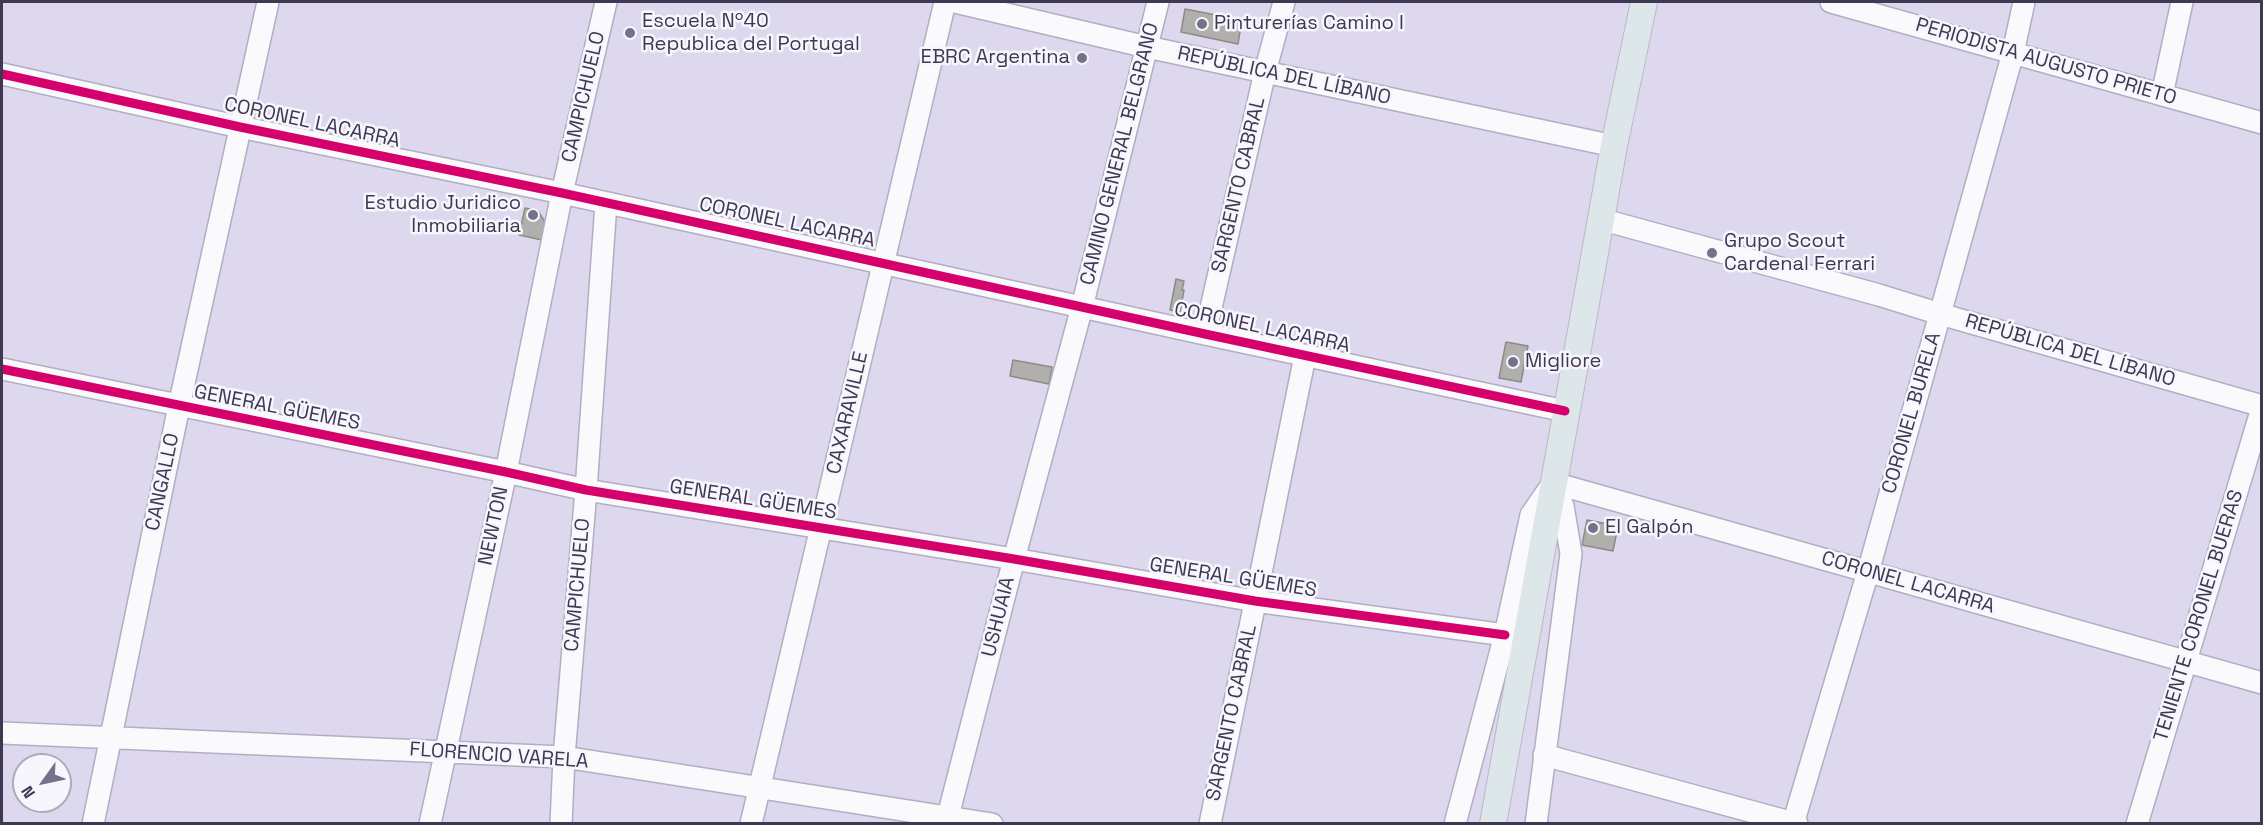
<!DOCTYPE html>
<html>
<head>
<meta charset="utf-8">
<style>
	body { margin:0 }
	#map { position:relative; width:2263px; height:825px; overflow:hidden; background:#ded8ee; font-family:"Space Grotesk",sans-serif }
	canvas { display:block }
	.frame { position:absolute; inset:0; border:3px solid #3f3852; pointer-events:none }
	.north { position:absolute; left:12px; top:753px; width:60px; height:60px; box-sizing:border-box; background:#f7f6fd; border:2px solid #adaab9; border-radius:50%; rotate:237deg; font-size:16px; font-weight:700; line-height:24px; text-align:center; color:#3f3852 }
	.north::after { content:''; display:block; margin:auto; width:21px; height:27px; background:#777089; clip-path:polygon(50% 0,100% 100%,50% 72%,0 100%) }
</style>
</head>
<body>
<div id="map">
<canvas width="2263" height="825"></canvas>
<div class="frame"></div>
<div class="north">N</div>
</div>
<script>
const g = document.querySelector('canvas').getContext('2d');
g.lineJoin = 'round';
function fill(path, color) { g.fillStyle = color; g.fill(path, 'evenodd'); }
const shape = rows => new Path2D(rows.map(r => 'M' + r).join(''));
function strokePath(path, color, width, dash) { g.strokeStyle = color; g.lineWidth = width; g.lineCap = dash ? 'butt' : 'round'; g.setLineDash(dash || []); g.stroke(path); }
function label(font, color, halo, rows, align = 'center') {
  g.font = font + ' "Space Grotesk",sans-serif'; g.lineWidth = 5; g.setLineDash([]); g.textBaseline = 'middle'; g.strokeStyle = halo; g.fillStyle = color; for (const [text, x, y, turn = 0] of rows) {
    g.save(); g.translate(x, y); g.rotate((+turn || 0) * Math.PI / 180); g.textAlign = isNaN(turn) ? turn : align; if (halo) g.strokeText(text, 0, 0); g.fillText(text, 0, 0); g.restore();
  }
}
const building = shape([
	[1185,9,1242,20,1238,44,1181,32,1185,9],
	[525,208,538,211,545,222,542,240,519,235,525,208],
	[1176,279,1184,281,1182,290,1184,290,1180,312,1170,310,1176,279],
	[1506,342,1528,346,1521,382,1499,378,1506,342],
	[1013,360,1052,367,1049,384,1010,376,1013,360],
	[1587,520,1618,526,1613,551,1582,545,1587,520]
]);
fill(building, '#b0afac');
strokePath(building, '#8c8b88', 1.5);
const minor = shape([
	[955,2,1147,47,1614,146],
	[1831,2,2262,123],
	[2,74,240,127,562,193,1205,334,1565,411],
	[2162,95,2182,2],
	[1600,219,1879,295,1940,314,2262,406],
	[1205,334,1265,72,1284,2],
	[2,369,506,472,586,490,1014,559,1255,601,1505,635],
	[1554,483,2262,683],
	[2,733,564,757,992,824],
	[1544,755,1797,824],
	[93,824,179,406,268,2],
	[430,824,506,472,562,193,606,2],
	[561,824,564,757,586,490,606,203],
	[751,824,945,2],
	[946,824,1014,559,1082,307,1158,2],
	[1210,824,1305,356],
	[1455,824,1505,635,1531,515,1553,483],
	[1536,824,1571,554,1563,506,1554,483],
	[1793,824,1868,572,2013,53,2024,2],
	[2137,824,2262,408]
]);
const major = shape([
	[1493,824,1614,146,1644,2]
]);
strokePath(minor, '#b3adc3', 24);
strokePath(major, '#bbb7c6', 28);
strokePath(minor, '#faf9fc', 21);
strokePath(major, '#dde7e9', 26);
strokePath(shape([
	[2,74,240,127,562,193,1205,334,1565,411],
	[2,369,506,472,586,490,1014,559,1255,601,1505,635]
]), '#d6006c', 9);
for (const [x, y, r, color] of [
	[1202,24,6,"#777089"],
	[630,33,6,"#777089"],
	[1082,58,6,"#777089"],
	[533,215,6,"#777089"],
	[1712,253,6,"#777089"],
	[1513,362,6,"#777089"],
	[1593,528,6,"#777089"]
]) { const dot = new Path2D(); dot.arc(x, y, r, 0, 2 * Math.PI); g.fillStyle = color; g.fill(dot); strokePath(dot, '#f7f6fd', 2); }
label('20px', '#3f3852', '#f7f6fd', [
	["Escuela Nº40",642,22],
	["Republica del Portugal",642,45],
	["Pinturerías Camino I",1214,24],
	["EBRC Argentina",1070,58,"right"],
	["Estudio Juridico",521,204,"right"],
	["Inmobiliaria",521,227,"right"],
	["Grupo Scout",1724,242],
	["Cardenal Ferrari",1724,265],
	["Migliore",1525,362],
	["El Galpón",1605,528]
], 'left');
label('20px', '#3f3852', '#f7f6fd', [
	["PERIODISTA AUGUSTO PRIETO",2046,62,16],
	["REPÚBLICA DEL LÍBANO",1284,76,12],
	["CAMPICHUELO",584,97,-77],
	["CORONEL LACARRA",312,123,12],
	["CAMINO GENERAL BELGRANO",1120,154,-76],
	["SARGENTO CABRAL",1239,185,-77],
	["CORONEL LACARRA",787,223,12],
	["CORONEL LACARRA",1262,328,12],
	["REPÚBLICA DEL LÍBANO",2070,351,16],
	["GENERAL GÜEMES",277,408,11],
	["CAXARAVILLE",848,413,-77],
	["CORONEL BURELA",1912,413,-74],
	["CANGALLO",163,482,-78],
	["GENERAL GÜEMES",753,500,9],
	["NEWTON",494,526,-78],
	["GENERAL GÜEMES",1233,578,9],
	["CORONEL LACARRA",1908,583,16],
	["CAMPICHUELO",578,585,-85],
	["TENIENTE CORONEL BUERAS",2199,616,-73],
	["USHUAIA",999,617,-76],
	["SARGENTO CABRAL",1232,713,-78],
	["FLORENCIO VARELA",499,756,4]
]);
</script>
</body>
</html>
